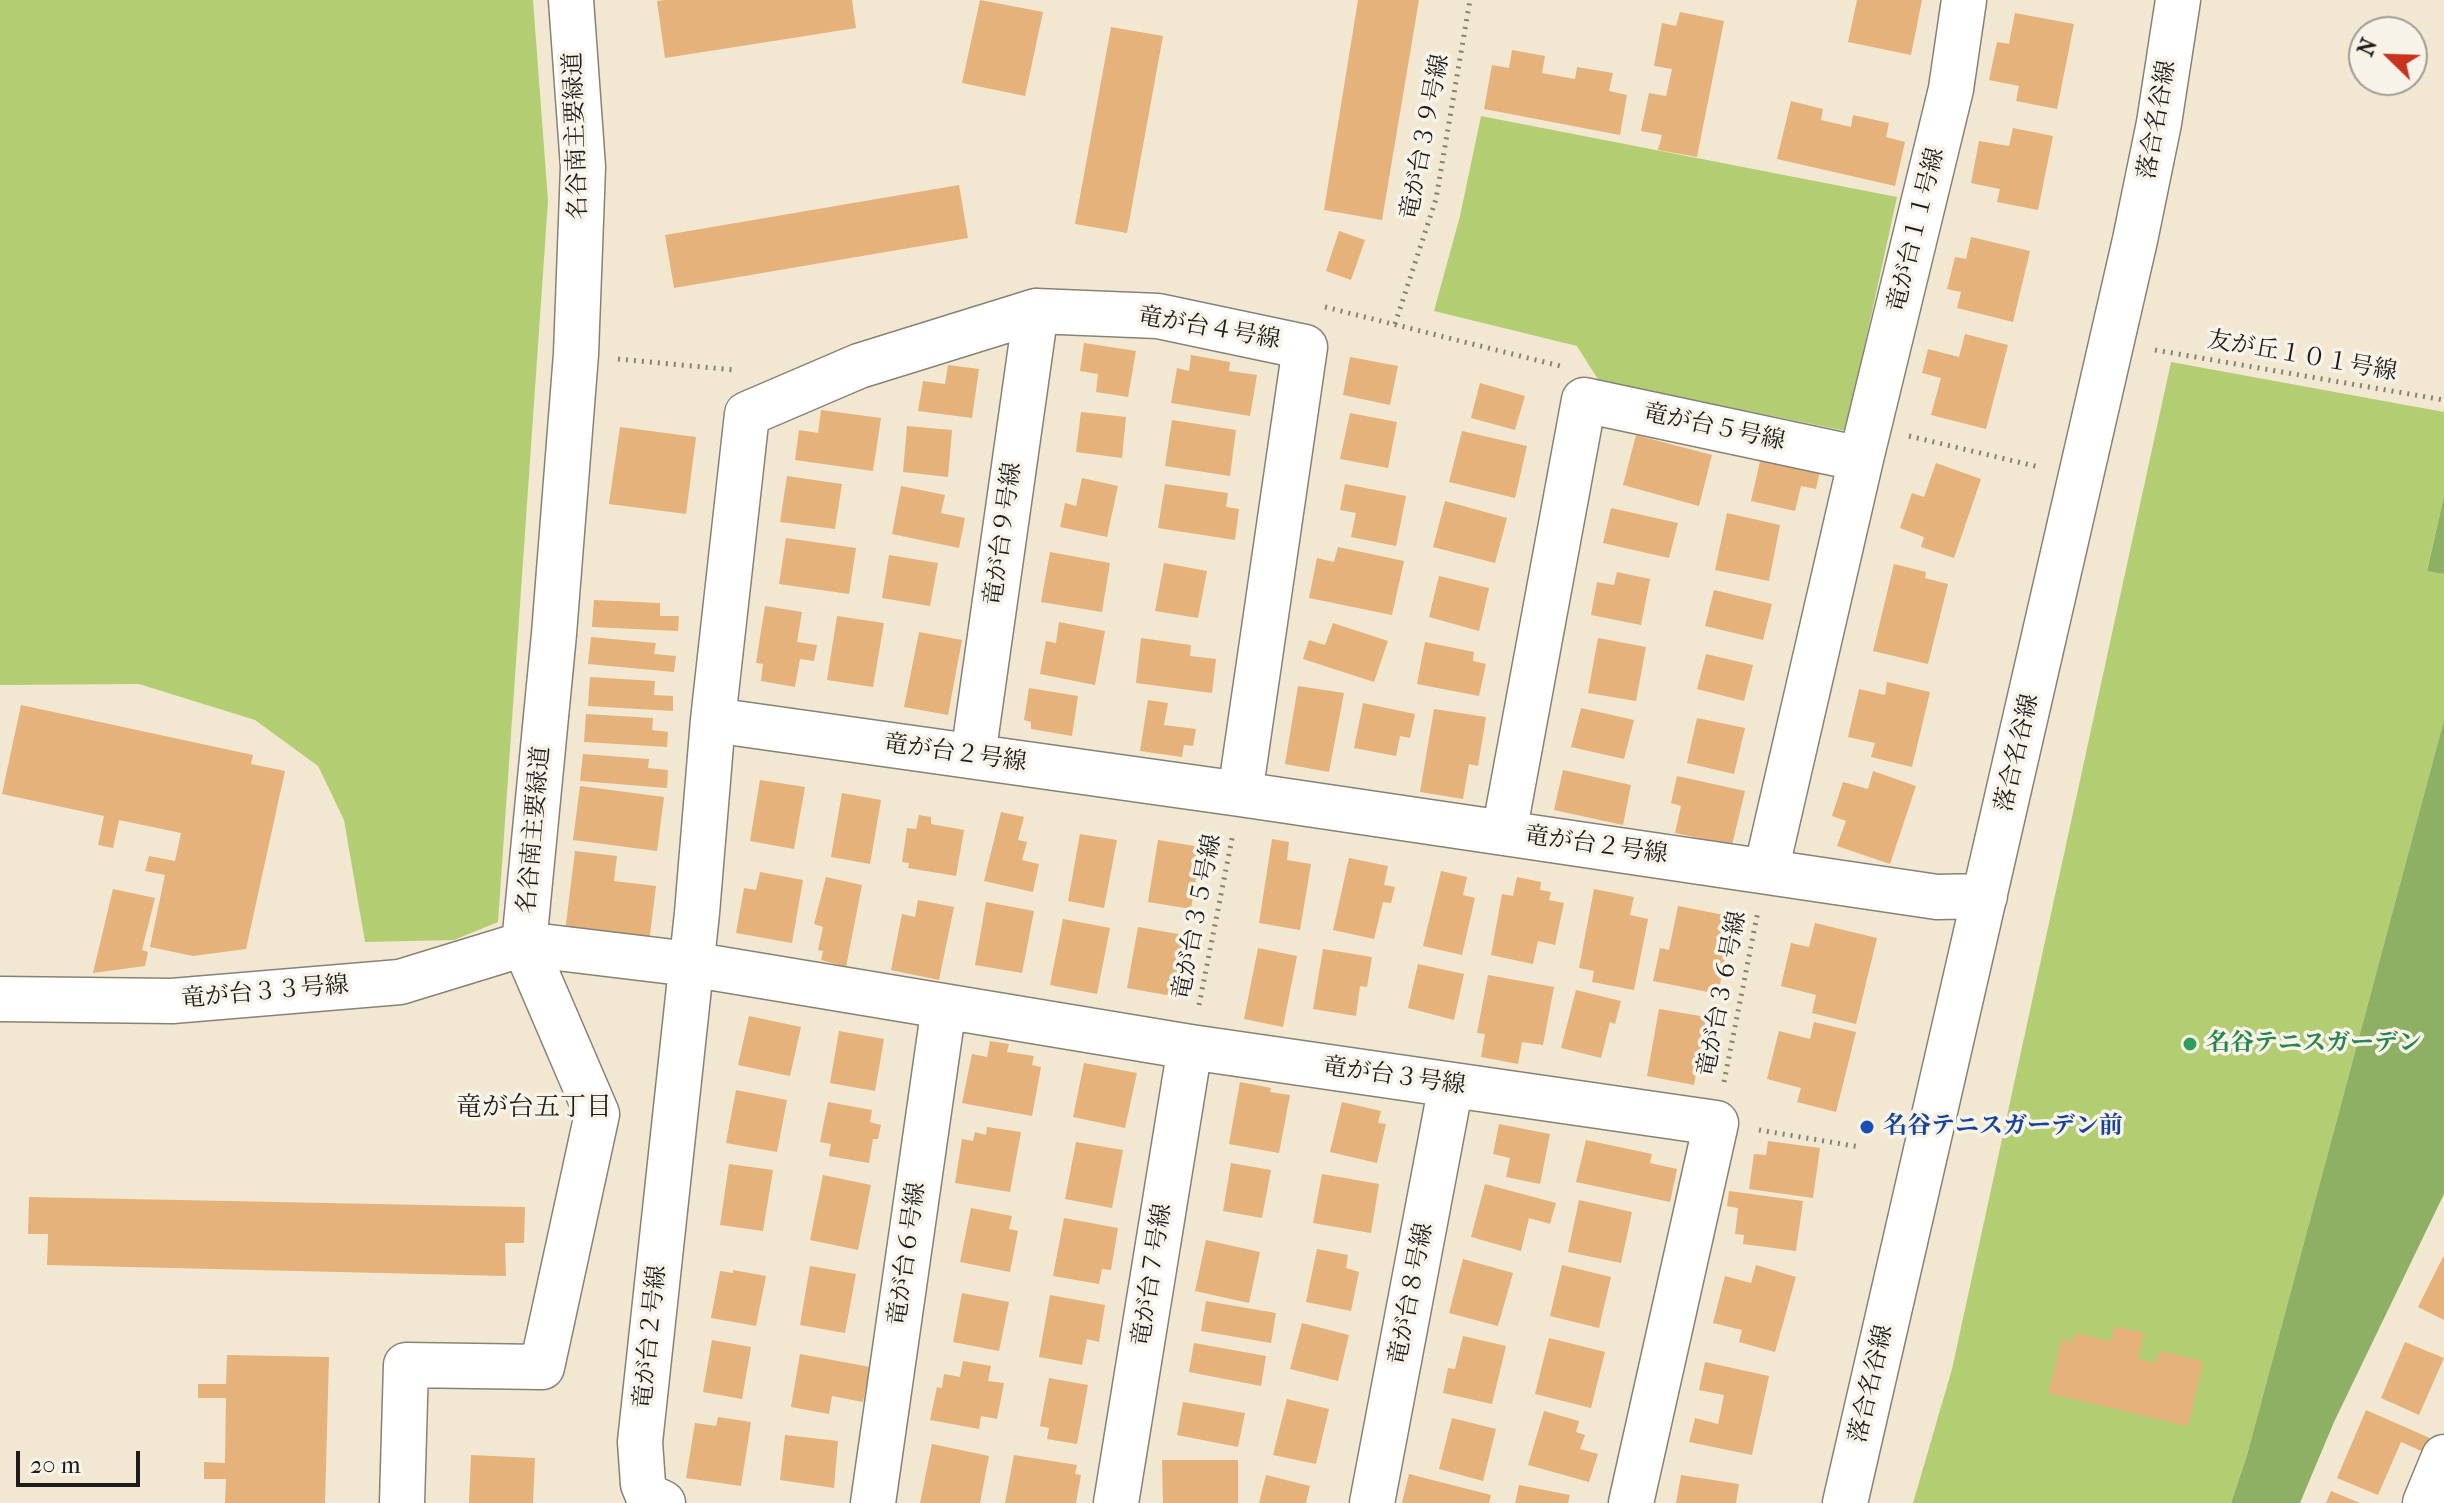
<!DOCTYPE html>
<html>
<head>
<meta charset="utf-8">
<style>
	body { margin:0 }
	#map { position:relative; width:2444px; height:1503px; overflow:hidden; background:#f2e8d1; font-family:"IM FELL French Canon",serif }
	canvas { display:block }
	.north { position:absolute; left:2348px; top:16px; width:80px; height:80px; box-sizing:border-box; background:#f7f3e8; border:2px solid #9f9d96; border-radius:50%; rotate:293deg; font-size:22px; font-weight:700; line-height:32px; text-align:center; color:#1c1c1c }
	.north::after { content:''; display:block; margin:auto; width:28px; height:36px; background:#c8321e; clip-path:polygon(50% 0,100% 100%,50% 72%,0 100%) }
	.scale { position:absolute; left:16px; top:1451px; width:124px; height:36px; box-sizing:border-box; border:4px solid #1c1c1c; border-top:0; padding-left:10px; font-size:24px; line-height:28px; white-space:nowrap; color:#1c1c1c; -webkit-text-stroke:6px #f7f3e8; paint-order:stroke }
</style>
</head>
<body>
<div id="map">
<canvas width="2444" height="1503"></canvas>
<div class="north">N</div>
<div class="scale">20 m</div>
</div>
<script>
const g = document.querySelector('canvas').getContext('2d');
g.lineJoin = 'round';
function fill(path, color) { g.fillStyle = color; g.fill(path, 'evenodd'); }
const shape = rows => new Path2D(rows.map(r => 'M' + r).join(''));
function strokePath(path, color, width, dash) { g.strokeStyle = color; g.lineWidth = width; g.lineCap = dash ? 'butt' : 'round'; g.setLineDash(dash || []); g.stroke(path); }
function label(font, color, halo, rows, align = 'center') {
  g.font = font + ' "IM FELL French Canon","Noto Serif JP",serif'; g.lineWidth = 7; g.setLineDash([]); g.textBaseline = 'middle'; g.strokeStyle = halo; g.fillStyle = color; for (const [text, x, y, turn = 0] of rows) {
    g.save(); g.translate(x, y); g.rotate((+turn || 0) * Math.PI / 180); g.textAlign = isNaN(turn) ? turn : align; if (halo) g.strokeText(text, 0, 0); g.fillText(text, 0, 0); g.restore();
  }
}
fill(shape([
	[0,0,533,0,548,201,498,922,454,940,365,942,344,820,318,766,255,720,139,684,0,685],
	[1481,116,1897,197,1846,431,1599,381,1577,346,1434,311,1460,216],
	[2171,362,2444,412,2444,496,2427,570,2444,574,2444,720,2247,1455,2231,1503,1913,1503,1952,1369]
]), '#b3cd73');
fill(shape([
	[2444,496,2444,574,2427,571],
	[2444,720,2444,1194,2334,1422,2300,1503,2231,1503,2247,1455]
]), '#8eb065');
fill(shape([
	[665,0,852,0,856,28,665,58,657,1],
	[980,0,1043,12,1025,96,962,83],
	[1358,0,1419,0,1382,220,1324,210],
	[1857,0,1922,0,1911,55,1848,42],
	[1680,12,1724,21,1697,157,1658,150,1662,135,1641,131,1649,93,1666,96,1672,69,1654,66,1662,23,1676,26],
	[2015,13,2074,24,2057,109,2016,101,2019,86,1989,80,1997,42,2009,44],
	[1111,27,1163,36,1127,233,1075,224],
	[1512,50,1545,56,1542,73,1575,79,1577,67,1613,73,1609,91,1627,95,1620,135,1484,109,1492,65,1509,68],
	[1791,101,1823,109,1821,120,1851,127,1853,115,1889,123,1886,137,1905,142,1895,186,1777,159],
	[2013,128,2053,136,2038,210,1997,202,2000,189,1971,183,1979,141,2009,146],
	[959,185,968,238,674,288,665,235],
	[1339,231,1365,240,1351,280,1326,271],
	[1971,237,2030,251,2013,322,1957,308,1961,292,1947,289,1955,257,1966,259],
	[1965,334,2008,345,1986,429,1931,415,1941,378,1922,373,1928,349,1959,357],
	[1084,343,1136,351,1128,397,1096,392,1098,374,1080,371],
	[1191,355,1230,362,1229,371,1257,375,1250,416,1171,403,1177,368,1189,371],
	[1350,357,1398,366,1390,405,1343,395],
	[948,365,979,369,972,418,918,411,923,381,945,384],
	[1480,383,1525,396,1515,430,1471,418],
	[821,410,881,418,873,471,795,460,799,430,818,433],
	[1081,412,1126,417,1122,458,1076,452],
	[1350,413,1397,422,1388,468,1340,459],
	[1172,420,1236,430,1230,476,1165,466],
	[907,426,952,430,948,477,903,472],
	[620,427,696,437,686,514,609,504],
	[1462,431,1527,446,1515,498,1449,482],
	[1636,435,1712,455,1699,506,1623,485],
	[1761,457,1820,470,1816,489,1801,486,1795,511,1751,501],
	[1936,463,1981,479,1954,558,1921,547,1924,537,1900,528,1912,493,1924,497],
	[787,476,842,484,835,529,780,522],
	[1082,478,1118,486,1107,537,1060,527,1065,503,1076,506],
	[1165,484,1228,493,1226,507,1239,509,1235,540,1158,528],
	[1345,484,1406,496,1396,546,1351,537,1356,513,1340,510],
	[901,486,945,495,941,513,965,518,959,548,892,534],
	[1445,501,1507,518,1495,563,1433,547],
	[1611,508,1678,523,1669,558,1603,543],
	[1727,513,1780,525,1769,581,1715,570],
	[786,538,856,548,849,594,779,584],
	[1338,547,1404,561,1392,615,1309,598,1317,558,1334,562],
	[1050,552,1110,563,1102,612,1041,602],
	[889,555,938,563,930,606,882,598],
	[1164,563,1207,571,1198,618,1155,611],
	[1894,564,1926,572,1925,578,1948,584,1928,664,1873,651],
	[1617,572,1650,579,1641,625,1591,615,1597,582,1614,585],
	[1439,576,1489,588,1479,631,1429,617],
	[1714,590,1772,604,1763,640,1705,626],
	[594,600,660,603,660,616,679,616,678,631,592,627],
	[765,606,802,612,797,642,817,645,814,661,800,659,795,687,761,681,763,664,756,663],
	[837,616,884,623,873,687,827,680],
	[1059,622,1105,631,1095,685,1040,674,1046,641,1056,643],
	[1333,623,1388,641,1374,682,1303,659,1309,640,1325,645],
	[919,632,962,640,948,715,904,707],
	[591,637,656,643,654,654,676,656,674,672,588,664],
	[1141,638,1191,645,1190,656,1216,659,1212,693,1136,683],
	[1598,638,1646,647,1636,701,1588,693],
	[1425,642,1474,652,1473,661,1486,664,1479,696,1417,684],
	[1706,654,1753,665,1744,701,1697,689],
	[590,677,655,681,654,695,673,696,673,711,588,706],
	[1887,682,1930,692,1912,767,1871,757,1875,743,1848,737,1859,689,1885,695],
	[1298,686,1344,693,1329,772,1285,764],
	[1029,688,1078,696,1072,736,1031,729,1031,722,1024,720],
	[1148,700,1168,703,1164,725,1196,729,1193,746,1184,745,1182,757,1140,751],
	[1363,703,1415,714,1410,738,1400,736,1396,756,1354,748],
	[21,705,253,755,251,764,285,771,246,949,193,956,150,947,165,875,145,871,149,856,175,861,181,833,119,820,113,848,98,845,104,816,2,794],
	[1581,708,1634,720,1624,759,1571,747],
	[1434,709,1486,717,1478,766,1469,764,1463,799,1420,792],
	[586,714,653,718,652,730,668,732,667,747,584,742],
	[1697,718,1745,728,1734,774,1687,763],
	[583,754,649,759,648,768,668,770,667,788,580,781],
	[1563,770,1631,785,1623,825,1554,810],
	[1873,771,1916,786,1890,864,1837,846,1846,821,1832,816,1843,782,1868,789],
	[1677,776,1745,791,1732,845,1675,833,1681,806,1671,803],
	[760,780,805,787,794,849,750,841],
	[580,786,664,797,657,851,573,840],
	[842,793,881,800,870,864,831,857],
	[1001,812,1024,817,1018,840,1027,842,1022,860,1039,864,1033,892,984,881],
	[919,815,931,817,931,824,964,830,956,876,908,868,909,863,902,862,907,828,916,829],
	[1080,834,1117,840,1104,908,1068,901],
	[1272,839,1289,842,1287,860,1311,864,1300,930,1259,923],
	[1158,840,1201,847,1191,909,1148,902],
	[575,851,617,856,614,881,656,886,649,943,565,932],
	[1349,858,1388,866,1384,885,1395,887,1391,903,1383,902,1374,939,1333,930],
	[1441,871,1467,877,1463,895,1475,898,1462,955,1423,946],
	[760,872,803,880,792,943,736,933,744,888,756,890],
	[826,877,862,885,846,967,821,960,823,951,818,950,823,927,814,924],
	[1517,877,1541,882,1540,890,1551,892,1549,900,1564,903,1555,945,1538,941,1533,964,1491,955,1502,894,1513,896],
	[113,889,155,898,142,950,148,952,145,966,93,973],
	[1594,889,1634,897,1630,915,1648,919,1634,990,1592,982,1594,971,1579,968],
	[918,900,954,907,939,980,891,970,902,914,915,917],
	[986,902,1034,911,1022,973,975,965],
	[1678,906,1734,917,1718,994,1653,981,1660,948,1669,950],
	[1063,919,1110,928,1097,994,1050,985],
	[1815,923,1877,938,1856,1024,1812,1013,1816,995,1781,986,1791,943,1809,947],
	[1138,927,1184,935,1172,996,1127,988],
	[1258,948,1297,956,1283,1027,1244,1019],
	[1323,949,1372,957,1367,987,1360,986,1356,1016,1313,1009],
	[1418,964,1464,974,1454,1020,1408,1008],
	[1488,975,1554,987,1543,1045,1522,1042,1518,1064,1481,1057,1485,1034,1477,1033],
	[1576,990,1621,1001,1615,1024,1610,1022,1601,1058,1561,1048],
	[1659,1009,1706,1017,1694,1085,1647,1076],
	[749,1016,801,1027,790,1076,738,1065],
	[1814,1022,1856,1032,1836,1112,1797,1102,1801,1088,1767,1079,1779,1031,1810,1039],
	[839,1031,884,1039,875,1091,830,1083],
	[990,1041,1009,1044,1007,1052,1034,1056,1032,1065,1041,1067,1032,1116,962,1103,972,1054,987,1057],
	[1084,1063,1137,1073,1125,1128,1073,1117],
	[1240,1082,1271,1088,1270,1092,1290,1095,1279,1153,1229,1144],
	[736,1090,787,1100,777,1152,726,1143],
	[828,1102,872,1110,870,1122,881,1125,878,1139,873,1139,869,1163,829,1156,831,1144,820,1142],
	[1342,1102,1381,1111,1378,1123,1386,1124,1377,1163,1330,1152],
	[1499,1124,1550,1134,1540,1184,1506,1177,1510,1158,1493,1154],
	[987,1127,1021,1132,1010,1192,955,1183,962,1139,973,1141,975,1132,986,1135],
	[1586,1140,1652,1154,1650,1163,1677,1169,1670,1202,1576,1182],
	[1768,1141,1820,1148,1813,1198,1749,1189,1754,1154,1766,1155],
	[1076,1142,1123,1150,1112,1208,1065,1199],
	[1231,1163,1271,1170,1262,1218,1223,1211],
	[729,1164,773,1170,763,1231,720,1225],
	[1322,1174,1379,1184,1371,1233,1313,1223],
	[823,1175,871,1185,858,1250,810,1240],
	[1485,1184,1556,1203,1550,1224,1529,1218,1521,1251,1471,1237],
	[1729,1191,1803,1201,1796,1251,1743,1244,1744,1235,1735,1234,1738,1208,1727,1206],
	[29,1197,525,1207,524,1243,505,1243,506,1276,47,1265,48,1234,28,1234],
	[1579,1200,1632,1212,1621,1263,1568,1252],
	[971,1208,1012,1216,1009,1229,1018,1231,1010,1272,960,1262],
	[1064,1218,1118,1228,1111,1270,1102,1269,1099,1284,1053,1276],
	[1206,1240,1260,1252,1249,1303,1195,1291],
	[1317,1249,1348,1255,1346,1268,1359,1272,1351,1311,1306,1302],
	[2444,1255,2444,1320,2418,1307],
	[1463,1259,1513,1273,1498,1326,1449,1313],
	[1562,1265,1611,1277,1599,1328,1550,1316],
	[1756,1265,1796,1277,1775,1352,1739,1342,1742,1330,1713,1323,1725,1276,1751,1283],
	[810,1266,856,1274,845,1333,800,1325],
	[733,1270,766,1276,756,1326,711,1318,720,1271,733,1273],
	[962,1293,1009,1302,999,1351,953,1342],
	[1050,1295,1105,1305,1099,1342,1087,1339,1082,1365,1039,1357],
	[1206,1301,1276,1313,1271,1343,1201,1331],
	[1302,1323,1349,1335,1338,1381,1290,1369],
	[2115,1326,2144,1333,2138,1359,2157,1363,2159,1351,2203,1361,2188,1426,2048,1393,2062,1339,2072,1342,2075,1333,2111,1341],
	[1463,1336,1506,1346,1492,1404,1443,1393,1448,1368,1455,1369],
	[1549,1338,1605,1352,1591,1408,1535,1394],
	[712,1340,751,1347,742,1399,703,1392],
	[2405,1342,2444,1358,2419,1415,2381,1398],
	[1194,1343,1266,1356,1261,1386,1189,1372],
	[800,1354,870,1367,863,1402,832,1396,829,1414,791,1407],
	[227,1355,329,1357,325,1503,225,1503,226,1479,204,1479,204,1462,225,1463,226,1398,198,1398,198,1384,226,1384],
	[963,1361,991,1366,988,1381,1004,1383,997,1419,981,1416,979,1429,930,1420,937,1387,942,1388,944,1374,960,1377],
	[1705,1362,1769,1376,1752,1455,1689,1442,1695,1418,1718,1424,1724,1395,1699,1390],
	[1049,1378,1088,1385,1077,1444,1047,1439,1049,1428,1040,1426],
	[1287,1399,1329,1409,1316,1464,1273,1455],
	[1183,1402,1245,1413,1238,1447,1177,1435],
	[2366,1410,2432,1439,2426,1453,2401,1442,2378,1495,2337,1478],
	[1544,1411,1579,1421,1576,1432,1585,1435,1580,1449,1598,1454,1589,1482,1528,1465],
	[718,1417,751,1422,741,1486,686,1478,695,1423,716,1426],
	[1452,1418,1496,1429,1483,1481,1439,1469],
	[785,1435,838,1441,834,1488,780,1480],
	[932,1444,989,1456,980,1503,920,1503],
	[471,1455,535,1458,533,1503,469,1503],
	[1014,1455,1077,1465,1075,1474,1081,1475,1076,1503,1005,1503],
	[1162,1460,1238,1460,1238,1503,1163,1503],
	[1409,1474,1491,1495,1489,1503,1402,1503],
	[1266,1475,1310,1486,1306,1503,1259,1503],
	[1681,1475,1739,1484,1736,1503,1676,1503],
	[1519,1485,1570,1495,1568,1503,1515,1503],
	[2331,1491,2360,1503,2326,1503]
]), '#e4b27a');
const minor = shape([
	[1861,459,1951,89,1964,0],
	[713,720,747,414,859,366,1036,311,1158,316,1305,347,1240,794],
	[973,756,1036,311],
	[1504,833,1584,400,1861,459,1766,871],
	[0,999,172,1001,400,982,524,944,690,964,1190,1047,1716,1123,1631,1503],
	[402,1503,406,1365,542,1367,597,1114,524,944,554,634,576,354,583,167,571,0],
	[663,1503,648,1496,643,1484,640,1442,697,913,713,720,1240,794,1937,897,1985,896],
	[873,1503,944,1006],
	[1116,1503,1190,1047],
	[1372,1503,1451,1085],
	[1845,1503,2135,240,2159,123,2178,0],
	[2425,1503,2444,1457]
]);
strokePath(minor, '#878276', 47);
strokePath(shape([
	[1325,307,1560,366],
	[1395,324,1436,199,1470,0],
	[2155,350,2444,400],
	[618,359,735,370],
	[1909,436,2039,467],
	[1199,1005,1233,834],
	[1724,1082,1758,911],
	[1759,1130,1860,1147]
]), '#878276', 5, [2, 6]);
strokePath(minor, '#fff', 44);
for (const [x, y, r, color] of [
	[2190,1044,8,"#2e9e5b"],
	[1867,1127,8,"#1a4fb4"]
]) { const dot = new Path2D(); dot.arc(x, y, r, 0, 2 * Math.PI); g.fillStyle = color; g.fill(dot); strokePath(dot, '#f7f3e8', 3); }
label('24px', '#1c1c1c', '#f7f3e8', [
	["落合名谷線",2158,120,-80],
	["名谷南主要緑道",577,136,-92],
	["竜が台３９号線",1426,137,-79],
	["竜が台１１号線",1917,230,-76],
	["竜が台４号線",1209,329,10],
	["友が丘１０１号線",2302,357,10],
	["竜が台５号線",1714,428,12],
	["竜が台９号線",1004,534,-82],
	["落合名谷線",2018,753,-77],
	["竜が台２号線",955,754,8],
	["名谷南主要緑道",535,830,-85],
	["竜が台２号線",1596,846,8],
	["竜が台３５号線",1198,917,-79],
	["竜が台３３号線",265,993,-5],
	["竜が台３６号線",1723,994,-79],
	["竜が台３号線",1394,1077,8],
	["竜が台６号線",908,1254,-82],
	["竜が台７号線",1153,1275,-81],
	["竜が台８号線",1412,1294,-79],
	["竜が台２号線",651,1337,-84],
	["落合名谷線",1872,1384,-77]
]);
label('bold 24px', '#27864d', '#f7f3e8', [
	["名谷テニスガーデン",2206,1044]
], 'left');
label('bold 24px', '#164399', '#f7f3e8', [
	["名谷テニスガーデン前",1883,1127]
], 'left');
label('26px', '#1c1c1c', '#f7f3e8', [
	["竜が台五丁目",534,1109]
]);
</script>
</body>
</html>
